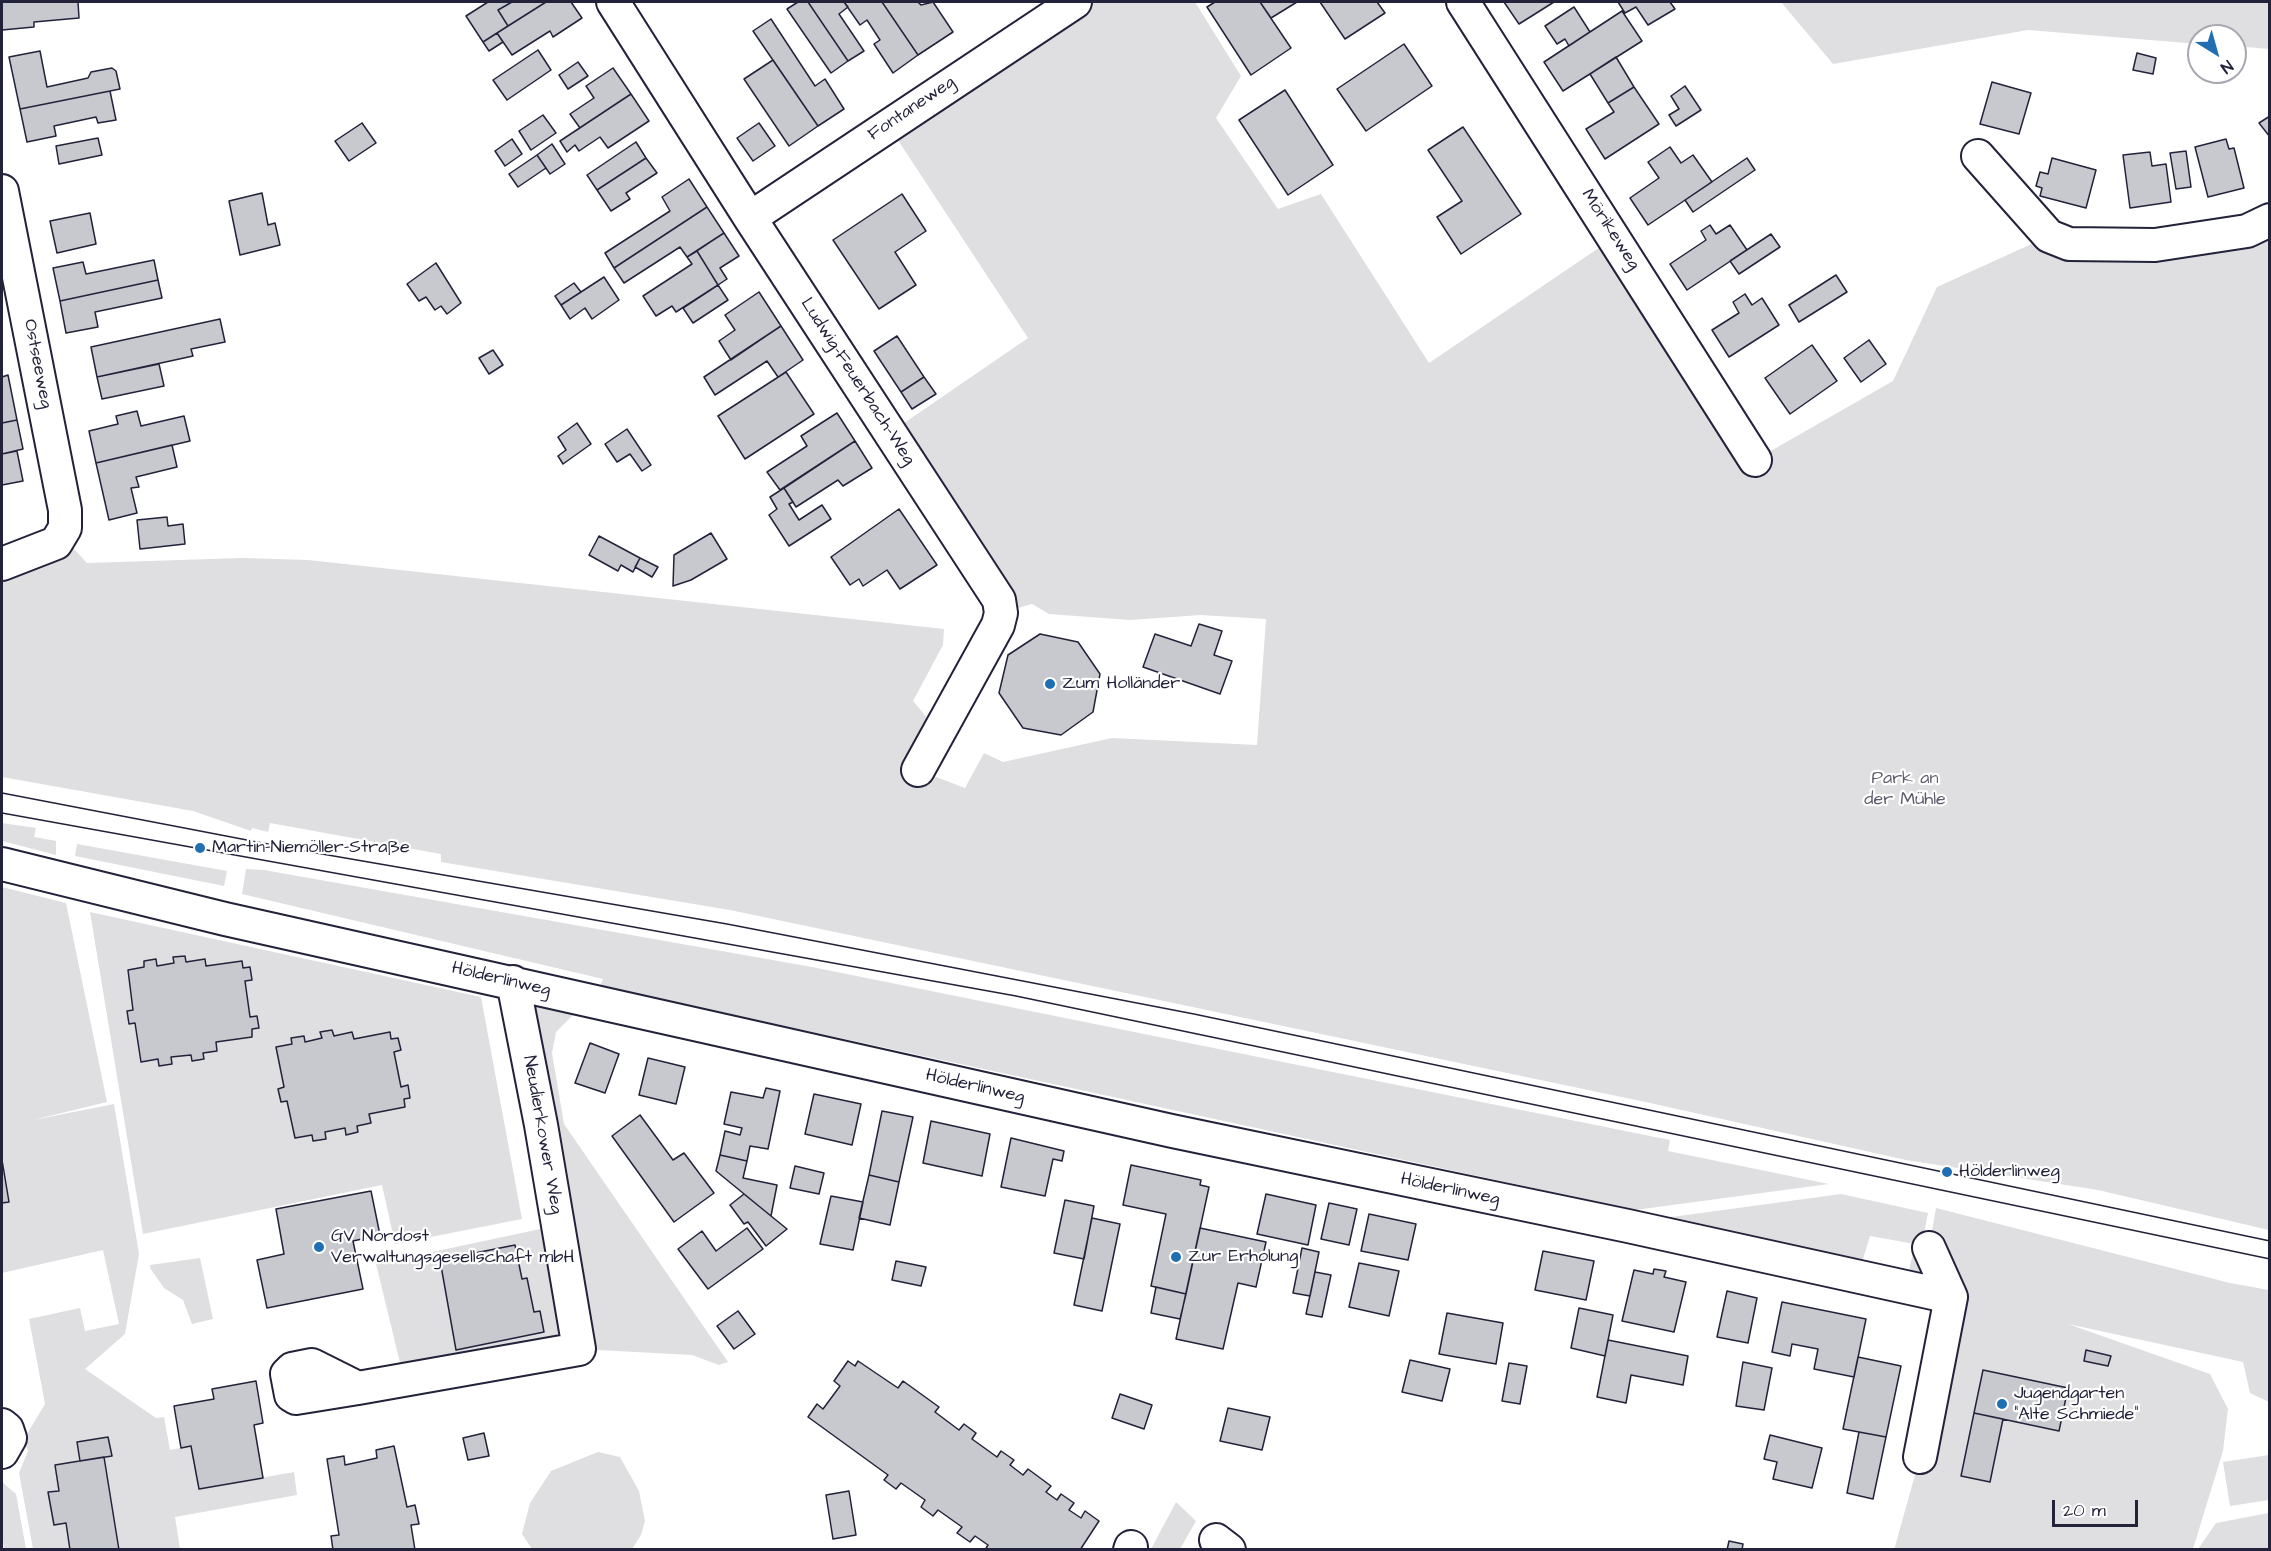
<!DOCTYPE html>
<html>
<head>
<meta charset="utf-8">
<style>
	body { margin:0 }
	#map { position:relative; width:2271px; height:1551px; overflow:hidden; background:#fff; font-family:"Architects Daughter",sans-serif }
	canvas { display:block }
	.frame { position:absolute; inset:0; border:3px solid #22223b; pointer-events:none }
	.north { position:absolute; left:2187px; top:24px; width:60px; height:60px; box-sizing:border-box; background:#fff; border:2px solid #a7a7b1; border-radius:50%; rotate:143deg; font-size:16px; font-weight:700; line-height:24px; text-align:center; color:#22223b }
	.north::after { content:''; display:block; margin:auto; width:21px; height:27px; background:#1f6fb2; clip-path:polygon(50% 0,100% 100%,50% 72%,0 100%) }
	.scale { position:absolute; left:2052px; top:1500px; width:86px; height:27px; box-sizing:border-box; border:3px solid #22223b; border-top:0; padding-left:8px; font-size:18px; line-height:21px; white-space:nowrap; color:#22223b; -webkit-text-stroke:4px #fff; paint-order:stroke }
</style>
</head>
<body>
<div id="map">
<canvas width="2271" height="1551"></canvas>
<div class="frame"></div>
<div class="north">N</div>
<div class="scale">20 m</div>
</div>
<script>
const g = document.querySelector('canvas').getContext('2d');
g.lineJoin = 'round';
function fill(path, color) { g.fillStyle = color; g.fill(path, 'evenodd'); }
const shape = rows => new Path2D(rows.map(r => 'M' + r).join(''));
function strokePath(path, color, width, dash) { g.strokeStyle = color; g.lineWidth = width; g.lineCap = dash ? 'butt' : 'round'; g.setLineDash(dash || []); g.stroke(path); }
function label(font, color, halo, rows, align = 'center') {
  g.font = font + ' "Architects Daughter",sans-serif'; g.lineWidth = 4.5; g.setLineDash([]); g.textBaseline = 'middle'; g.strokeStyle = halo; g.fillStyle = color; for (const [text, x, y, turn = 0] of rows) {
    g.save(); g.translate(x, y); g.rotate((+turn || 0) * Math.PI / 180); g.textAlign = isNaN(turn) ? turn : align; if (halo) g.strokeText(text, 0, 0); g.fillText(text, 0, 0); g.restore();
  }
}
fill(shape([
	[1075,2,1195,2,1241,76,1216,118,1278,209,1321,194,1429,363,1615,237,1755,460,1893,381,1937,287,2049,236,2069,244,2269,220,2269,1230,2098,1190,1906,1160,1650,1103,730,910,441,862,441,854,270,823,268,832,252,828,251,831,193,811,2,777,2,564,62,536,87,563,242,558,308,560,944,629,943,645,913,701,939,732,918,770,965,788,984,753,1003,762,1112,738,1257,745,1266,619,1201,615,1130,620,1049,614,1032,604,1001,613,891,432,1028,338,888,125],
	[1781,2,2269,2,2269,49,2235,46,2235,36,2199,36,2199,44,2028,30,1833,64],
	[2,823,36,828,34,837,56,841,56,855,2,841],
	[77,844,227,871,224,886,75,856],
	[246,869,264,870,812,967,1670,1140,1668,1151,1829,1184,1635,1210,600,986,603,979,242,894],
	[2,887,66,903,107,1102,33,1120,114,1104,139,1254,125,1334,85,1369,156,1418,164,1417,170,1450,191,1446,199,1489,294,1472,297,1495,175,1517,180,1549,119,1549,104,1457,112,1456,108,1437,77,1442,80,1461,55,1465,59,1491,48,1493,54,1525,66,1523,70,1549,33,1549,19,1473,28,1451,24,1439,45,1404,29,1319,80,1308,85,1331,119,1324,103,1250,2,1273],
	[90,912,481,997,522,1219,395,1244,382,1185,143,1234],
	[516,997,579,1009,556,1032,552,1053,564,1124,728,1362,719,1365,692,1355,579,1349],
	[1841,1194,1928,1213,1921,1249,1936,1287,1907,1279,1915,1244,1870,1236,1860,1269,1657,1219],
	[1936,1208,2230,1283,2269,1290,2269,1402,2250,1393,2243,1362,2068,1324,2210,1374,2228,1409,2223,1451,2193,1549,1894,1550,1920,1457,1951,1298,1929,1248],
	[545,1228,563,1325,551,1344,403,1375,376,1264],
	[200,1258,213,1319,192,1324,183,1300,164,1288,150,1268,150,1265],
	[598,1452,620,1457,639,1491,645,1521,641,1535,632,1549,532,1549,522,1534,530,1503,551,1471],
	[2269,1455,2269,1500,2230,1506,2223,1462],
	[2,1482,16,1494,26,1549,4,1549,2,1533],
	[1176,1502,1196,1521,1180,1549,1151,1549],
	[2269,1513,2269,1549,2198,1549,2216,1523]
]), '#dfdfe2');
const building = shape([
	[2,2,78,2,79,18,34,22,34,27,2,30,2,2],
	[488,2,512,2,498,10,508,26,483,42,466,16,488,2],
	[512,2,546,2,508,26,498,10,512,2],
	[546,2,571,2,582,18,553,37,550,31,512,55,497,33,546,2],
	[798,2,808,2,848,61,831,73,787,9,798,2],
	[808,2,844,2,848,7,839,14,864,51,848,61,808,2],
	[844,2,882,2,918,55,893,73,874,44,880,40,867,20,860,25,844,2],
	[882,2,918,2,921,5,933,2,953,32,918,55,882,2],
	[1215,2,1260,2,1291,48,1251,75,1207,7,1215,2],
	[1260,2,1297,2,1271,18,1260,2],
	[1320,2,1377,2,1385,13,1345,39,1320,2],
	[1504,2,1554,2,1519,24,1504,2],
	[1618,2,1670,2,1675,9,1648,25,1636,7,1625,13,1618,2],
	[1574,7,1590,32,1569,46,1565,39,1557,44,1545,26,1574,7],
	[1622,11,1642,41,1563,91,1544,62,1622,11],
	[771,19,815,86,825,79,844,109,818,126,753,31,771,19],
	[497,33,503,42,489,51,483,42,497,33],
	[1404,44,1432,86,1366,131,1337,89,1404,44],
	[538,50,551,70,507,100,493,80,538,50],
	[40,51,47,87,88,78,91,72,112,68,116,71,120,89,20,109,9,57,40,51],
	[2137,53,2156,58,2153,74,2133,70,2137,53],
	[1616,57,1634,87,1608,103,1590,74,1616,57],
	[773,60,818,126,789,146,744,79,773,60],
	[578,62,588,76,568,89,559,75,578,62],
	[613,68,631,94,580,128,570,114,594,98,586,86,613,68],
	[1992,82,2031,93,2019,134,1980,124,1992,82],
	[1685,86,1701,110,1676,126,1669,115,1679,109,1671,96,1685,86],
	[1634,87,1659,124,1605,159,1586,129,1614,112,1608,103,1634,87],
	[1285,90,1333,165,1288,195,1239,120,1285,90],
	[110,91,116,120,98,123,96,117,54,126,56,136,27,142,20,109,110,91],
	[631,94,649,121,608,148,600,137,579,151,575,145,567,152,560,141,631,94],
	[543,115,556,133,531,150,519,131,543,115],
	[2270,116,2270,137,2259,123,2270,116],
	[362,123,376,143,349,161,335,141,362,123],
	[759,123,775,146,753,161,737,138,759,123],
	[1463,127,1521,214,1461,254,1437,217,1462,201,1428,150,1463,127],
	[98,138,102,155,59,164,56,146,98,138],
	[512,139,522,154,505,166,495,151,512,139],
	[2226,139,2229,149,2234,148,2244,188,2208,197,2195,147,2226,139],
	[636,142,646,158,597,190,587,175,636,142],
	[552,144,565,164,550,174,537,155,552,144],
	[1670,147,1681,163,1693,155,1712,182,1648,225,1630,198,1659,178,1648,162,1670,147],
	[2186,151,2191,187,2176,189,2170,153,2186,151],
	[2150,152,2152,166,2166,164,2171,202,2130,208,2123,155,2150,152],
	[537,155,546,168,518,187,509,174,537,155],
	[646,158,657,173,626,193,630,199,611,211,597,190,646,158],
	[1747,158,1755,170,1693,212,1685,200,1747,158],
	[2052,158,2096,170,2086,208,2040,196,2042,188,2036,186,2040,172,2048,174,2052,158],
	[689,179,707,207,614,268,605,253,670,211,662,197,689,179],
	[262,193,268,225,275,223,280,245,240,255,229,201,262,193],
	[902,194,926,231,895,252,916,285,879,309,833,240,902,194],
	[707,207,724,233,687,257,680,247,624,283,614,268,707,207],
	[90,213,96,244,57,253,50,221,90,213],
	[1710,225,1716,234,1730,225,1747,250,1687,290,1670,264,1706,240,1701,231,1710,225],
	[724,233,739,256,720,268,727,279,718,285,697,251,724,233],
	[1771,234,1780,247,1739,274,1730,261,1771,234],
	[697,251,718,285,676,312,672,306,656,316,643,296,692,264,687,257,697,251],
	[154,260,158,280,60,301,53,268,83,262,86,274,154,260],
	[436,263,461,303,447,314,441,306,435,310,426,297,419,301,407,284,436,263],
	[1836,275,1847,292,1799,322,1789,305,1836,275],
	[604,277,619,300,592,319,585,308,570,319,561,305,604,277],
	[158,280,162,298,95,312,98,327,66,333,60,301,158,280],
	[574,283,581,292,561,305,555,296,574,283],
	[718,285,728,300,693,323,683,308,718,285],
	[759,292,781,326,731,360,719,341,735,330,725,315,759,292],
	[1745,294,1752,305,1762,298,1779,325,1729,357,1712,330,1739,313,1733,302,1745,294],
	[220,319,225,342,191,349,193,356,97,377,91,347,220,319],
	[781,326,803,360,778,377,767,361,715,395,704,377,781,326],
	[897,336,924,377,901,392,874,351,897,336],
	[1869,340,1886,364,1861,382,1844,358,1869,340],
	[1812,345,1837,381,1790,414,1765,378,1812,345],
	[493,350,503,365,489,374,479,358,493,350],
	[159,364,164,386,102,399,97,377,159,364],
	[786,372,814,414,745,459,718,416,786,372],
	[8,375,17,420,2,423,2,377,8,375],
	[924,377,936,394,912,409,901,392,924,377],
	[137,411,141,426,184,416,190,441,96,463,89,431,118,424,116,416,137,411],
	[837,413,855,441,780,490,767,472,807,446,801,436,837,413],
	[17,420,23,449,2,454,2,423,17,420],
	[577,423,591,444,563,464,558,456,566,450,558,437,577,423],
	[627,429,651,465,642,471,630,454,617,462,605,444,627,429],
	[855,441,872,468,843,486,838,480,796,507,784,488,855,441],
	[172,445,177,467,136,477,139,487,131,488,137,513,109,520,96,463,172,445],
	[17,451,23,481,2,485,2,454,17,451],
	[784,488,793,502,789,504,799,520,822,505,831,519,789,546,769,515,777,509,770,497,784,488],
	[899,509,937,565,900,589,887,570,863,586,859,579,850,585,831,557,899,509],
	[167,517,168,526,183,524,185,544,140,549,137,520,167,517],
	[711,533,727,559,691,580,673,586,674,555,711,533],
	[599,536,640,558,633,572,621,565,618,571,589,555,599,536],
	[640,558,658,567,652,577,635,567,640,558],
	[1199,624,1222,631,1214,655,1232,661,1220,694,1143,667,1155,634,1191,646,1199,624],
	[1040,634,1078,642,1100,674,1093,712,1061,735,1023,728,999,693,1008,655,1040,634],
	[185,956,186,962,205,959,206,966,242,961,243,968,250,967,252,980,245,981,250,1017,257,1016,259,1028,252,1029,252,1037,216,1042,217,1051,203,1053,204,1059,192,1061,191,1055,171,1057,172,1064,159,1066,158,1059,141,1062,135,1023,129,1024,127,1011,133,1010,128,970,144,967,144,961,156,959,157,966,174,963,173,957,185,956],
	[332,1030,334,1036,352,1032,354,1039,390,1032,391,1039,398,1038,401,1050,394,1052,401,1087,408,1085,410,1098,404,1099,405,1107,369,1114,371,1123,357,1126,358,1132,346,1135,345,1128,325,1132,326,1139,313,1141,312,1135,295,1138,287,1101,281,1102,278,1089,284,1087,276,1047,292,1044,291,1038,304,1036,305,1042,322,1038,320,1032,332,1030],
	[590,1043,619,1054,605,1093,575,1083,590,1043],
	[648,1058,685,1067,676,1104,639,1095,648,1058],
	[766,1088,780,1091,768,1149,750,1146,747,1161,720,1155,725,1131,740,1135,742,1128,724,1124,731,1092,763,1098,766,1088],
	[814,1094,861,1104,852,1145,805,1134,814,1094],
	[882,1111,913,1117,899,1182,869,1175,882,1111],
	[640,1115,673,1160,684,1153,714,1193,674,1222,612,1136,640,1115],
	[931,1121,990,1134,982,1176,923,1163,931,1121],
	[1011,1138,1064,1151,1062,1161,1053,1159,1045,1196,1001,1187,1011,1138],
	[720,1155,747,1161,743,1178,777,1185,771,1216,716,1171,720,1155],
	[2,1160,9,1202,2,1203,2,1160],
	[1131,1165,1201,1180,1200,1185,1209,1187,1186,1294,1151,1286,1166,1214,1123,1205,1131,1165],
	[795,1166,824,1173,819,1194,790,1188,795,1166],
	[869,1175,899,1182,890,1225,859,1218,869,1175],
	[371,1191,380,1235,353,1241,363,1289,267,1308,257,1260,284,1254,276,1209,371,1191],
	[744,1194,787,1229,766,1246,748,1222,744,1224,730,1205,744,1194],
	[1266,1194,1316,1205,1308,1245,1257,1234,1266,1194],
	[831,1196,863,1202,853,1250,820,1244,831,1196],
	[1065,1200,1094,1206,1084,1259,1054,1253,1065,1200],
	[1329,1203,1357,1209,1349,1245,1321,1239,1329,1203],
	[1369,1214,1416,1224,1408,1260,1361,1251,1369,1214],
	[1092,1218,1120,1224,1102,1311,1074,1305,1092,1218],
	[747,1228,763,1249,708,1289,678,1249,702,1231,716,1251,747,1228],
	[1200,1228,1266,1242,1256,1287,1238,1283,1223,1349,1176,1339,1200,1228],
	[515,1245,522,1279,527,1278,534,1312,540,1311,544,1332,456,1350,440,1260,515,1245],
	[1302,1248,1319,1252,1310,1296,1293,1293,1302,1248],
	[1543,1251,1594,1261,1586,1300,1535,1290,1543,1251],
	[896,1261,926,1267,921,1286,892,1280,896,1261],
	[1359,1263,1399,1271,1389,1316,1349,1307,1359,1263],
	[1654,1269,1666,1271,1664,1277,1686,1282,1674,1332,1622,1321,1634,1270,1653,1274,1654,1269],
	[1315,1272,1331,1275,1322,1317,1306,1314,1315,1272],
	[1156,1287,1186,1294,1180,1319,1151,1313,1156,1287],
	[1727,1291,1757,1298,1748,1343,1717,1337,1727,1291],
	[1782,1302,1866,1319,1854,1377,1814,1369,1818,1349,1792,1344,1790,1356,1772,1352,1782,1302],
	[1579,1308,1613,1315,1605,1356,1571,1348,1579,1308],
	[738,1311,755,1334,734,1349,717,1326,738,1311],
	[1447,1313,1503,1323,1496,1364,1439,1354,1447,1313],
	[1608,1340,1688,1356,1683,1385,1631,1375,1626,1403,1597,1397,1608,1340],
	[2086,1350,2111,1356,2108,1366,2084,1361,2086,1350],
	[1858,1357,1901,1366,1886,1437,1843,1429,1858,1357],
	[1410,1360,1450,1369,1442,1401,1402,1392,1410,1360],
	[848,1361,855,1366,858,1361,898,1388,903,1381,939,1407,935,1412,959,1430,964,1424,976,1433,972,1439,997,1457,1001,1451,1014,1460,1010,1465,1023,1475,1028,1469,1051,1486,1046,1492,1057,1500,1061,1494,1074,1503,1069,1510,1081,1518,1085,1511,1099,1521,1080,1550,985,1550,988,1545,975,1536,970,1542,957,1533,962,1527,938,1510,933,1516,921,1507,925,1500,901,1483,896,1489,884,1480,888,1475,808,1417,817,1404,823,1409,840,1386,834,1381,848,1361],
	[1743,1362,1772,1368,1764,1410,1736,1406,1743,1362],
	[1509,1363,1527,1366,1520,1404,1502,1401,1509,1363],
	[1983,1370,2068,1388,2059,1431,1974,1413,1983,1370],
	[256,1381,263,1423,254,1425,263,1478,199,1489,191,1446,181,1448,174,1406,214,1399,212,1389,256,1381],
	[1120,1394,1152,1405,1144,1429,1112,1418,1120,1394],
	[1228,1408,1270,1417,1262,1450,1220,1441,1228,1408],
	[1974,1413,2003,1419,1990,1482,1961,1476,1974,1413],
	[1859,1432,1886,1437,1873,1499,1847,1493,1859,1432],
	[484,1433,489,1456,468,1460,463,1438,484,1433],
	[1770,1435,1822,1448,1812,1488,1773,1479,1777,1462,1764,1459,1770,1435],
	[108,1437,112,1456,80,1461,77,1442,108,1437],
	[394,1446,407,1507,415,1505,419,1524,411,1525,415,1550,333,1550,331,1536,339,1535,327,1459,344,1456,345,1465,377,1458,376,1450,394,1446],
	[104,1457,119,1550,70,1550,66,1523,54,1525,48,1492,59,1491,55,1465,104,1457],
	[849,1491,856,1535,833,1539,826,1495,849,1491],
	[1729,1541,1743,1544,1742,1550,1727,1550,1729,1541]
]);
fill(building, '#c8c8cf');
strokePath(building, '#22223b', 1.5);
const minor = shape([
	[613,2,750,218,999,600,1001,613,998,625,918,770],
	[1463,2,1755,460],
	[1978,156,2049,236,2069,244,2155,245,2247,231,2270,220],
	[2,191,65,510,65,528,56,543,2,564],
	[750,218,1075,2],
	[2,864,225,919,1172,1131,1628,1226,1951,1297],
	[358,1388,296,1398,291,1395,287,1374,292,1369,312,1365,358,1388,579,1349,541,1125,513,982],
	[2,1425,7,1429,10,1438,2,1452],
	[1920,1457,1951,1297,1929,1248],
	[1216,1540,1229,1550],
	[1130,1550,1131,1547]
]);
strokePath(minor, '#22223b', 36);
strokePath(minor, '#fff', 32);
strokePath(shape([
	[2,793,299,850,727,924,1194,1014,2270,1241],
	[2,813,1016,996,2270,1259]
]), '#22223b', 1.5);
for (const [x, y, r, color] of [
	[1050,684,6,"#1f6fb2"],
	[200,848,6,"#1f6fb2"],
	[1947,1172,6,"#1f6fb2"],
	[319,1247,6,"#1f6fb2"],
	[1176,1257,6,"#1f6fb2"],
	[2002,1404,6,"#1f6fb2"]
]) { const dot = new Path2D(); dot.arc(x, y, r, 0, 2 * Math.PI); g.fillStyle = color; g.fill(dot); strokePath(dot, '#fff', 2); }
label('18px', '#22223b', '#fff', [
	["Fontaneweg",912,109,-34],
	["Mörikeweg",1610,230,57],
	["Ostseeweg",37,364,79],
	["Ludwig-Feuerbach-Weg",857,382,57],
	["Hölderlinweg",501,980,13],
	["Hölderlinweg",975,1087,13],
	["Neudierkower Weg",542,1135,80],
	["Hölderlinweg",1450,1190,12]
]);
label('18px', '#22223b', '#fff', [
	["Zum Holländer",1062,684],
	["Martin-Niemöller-Straße",212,848],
	["Hölderlinweg",1959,1172],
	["GV Nordost",331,1237],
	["Verwaltungsgesellschaft mbH",331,1258],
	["Zur Erholung",1188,1257],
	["Jugendgarten",2014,1394],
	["\"Alte Schmiede\"",2014,1415]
], 'left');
label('18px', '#5b5b6d', '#fff', [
	["Park an",1905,779],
	["der Mühle",1905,800]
]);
</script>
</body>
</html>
